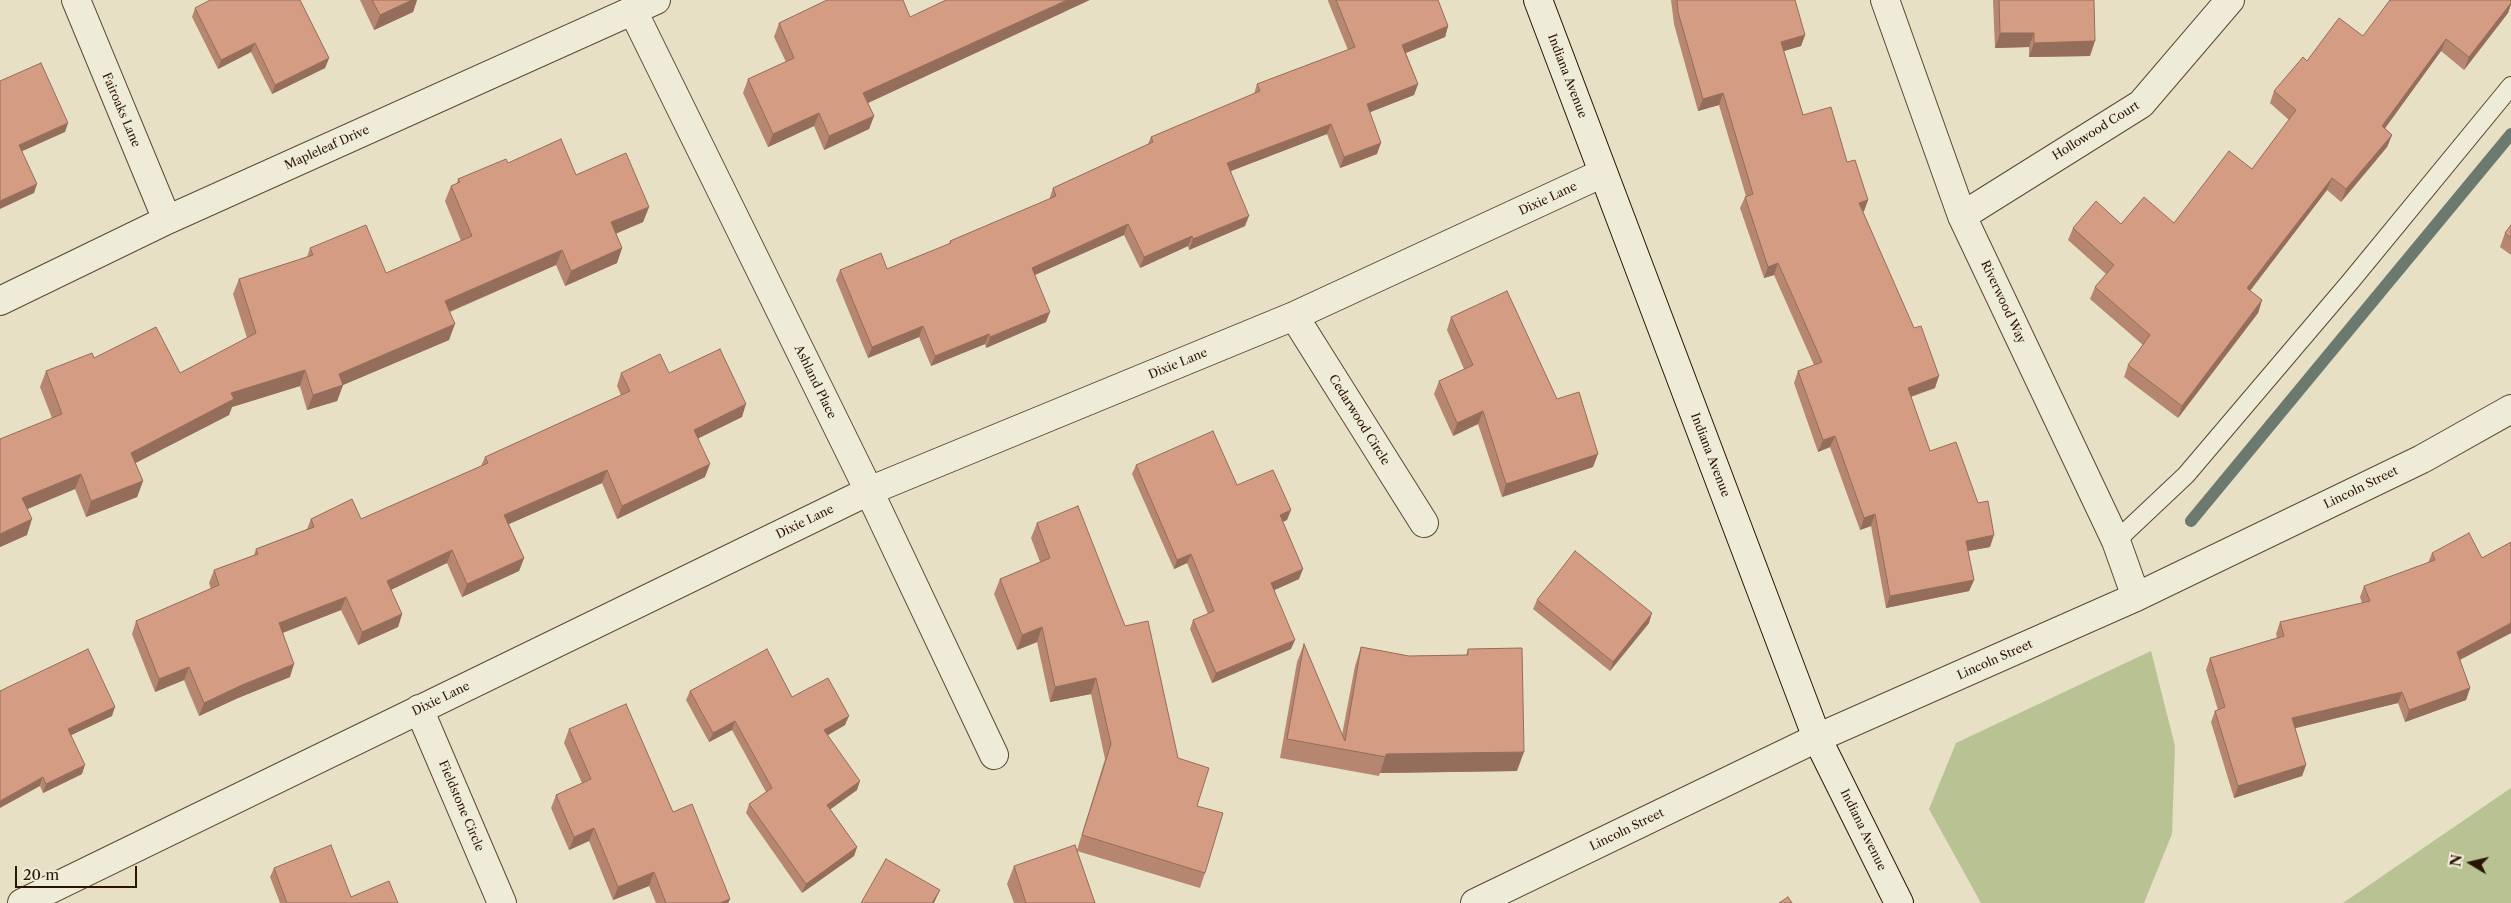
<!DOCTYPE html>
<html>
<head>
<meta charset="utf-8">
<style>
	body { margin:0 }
	#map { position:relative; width:2511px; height:903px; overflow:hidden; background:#e7e0c5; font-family:"Libre Caslon Text",serif }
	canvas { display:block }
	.north { position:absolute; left:2446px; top:838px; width:50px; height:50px; -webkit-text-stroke:4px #efebd9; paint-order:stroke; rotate:279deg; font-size:14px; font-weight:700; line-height:20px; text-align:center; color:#2c1500 }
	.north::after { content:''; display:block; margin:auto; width:18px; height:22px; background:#2c1500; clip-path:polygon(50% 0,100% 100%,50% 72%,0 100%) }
	.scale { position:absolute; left:15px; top:866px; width:122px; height:22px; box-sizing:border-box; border:2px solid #2c1500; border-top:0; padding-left:6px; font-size:15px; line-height:18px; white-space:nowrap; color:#2c1500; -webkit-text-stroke:4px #efebd9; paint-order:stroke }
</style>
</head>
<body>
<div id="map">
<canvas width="2511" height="903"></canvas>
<div class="north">N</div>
<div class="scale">20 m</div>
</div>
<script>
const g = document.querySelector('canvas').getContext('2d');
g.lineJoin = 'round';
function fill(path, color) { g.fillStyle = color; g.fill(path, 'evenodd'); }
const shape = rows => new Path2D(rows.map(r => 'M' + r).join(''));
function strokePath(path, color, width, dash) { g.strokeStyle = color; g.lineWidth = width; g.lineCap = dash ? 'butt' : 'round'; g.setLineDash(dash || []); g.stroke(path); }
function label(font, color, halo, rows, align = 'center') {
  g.font = font + ' "Libre Caslon Text",serif'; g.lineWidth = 4; g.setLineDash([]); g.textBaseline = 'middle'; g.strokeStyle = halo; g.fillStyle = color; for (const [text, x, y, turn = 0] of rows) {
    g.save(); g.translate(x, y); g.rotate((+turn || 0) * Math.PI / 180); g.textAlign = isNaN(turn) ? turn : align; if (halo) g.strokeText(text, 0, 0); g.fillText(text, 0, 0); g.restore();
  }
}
fill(shape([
	[2151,651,2175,746,2172,834,2144,903,1981,903,1929,809,1956,743],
	[2511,788,2511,903,2343,903]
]), '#b8c293');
strokePath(shape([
	[2191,521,2511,134]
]), '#6c796f', 12);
const lane = shape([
	[2116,541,2186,475,2350,282,2511,86]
]);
const street = shape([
	[76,0,167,220],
	[1885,0,1962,216,2116,541,2136,597],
	[633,11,869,491,994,755],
	[1962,216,2141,104,2230,0],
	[0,301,167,220,656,0],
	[1294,316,1424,523],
	[419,709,502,903],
	[22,903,869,491,1294,316,1603,173],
	[1475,903,1817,738,2136,597,2422,459,2511,409]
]);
const secondary = shape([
	[1538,0,1817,738,1899,903]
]);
strokePath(lane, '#5b4831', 20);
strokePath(street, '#5b4831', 30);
strokePath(secondary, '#2c1500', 30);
strokePath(lane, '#efebd9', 18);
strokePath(street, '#efebd9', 28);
strokePath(secondary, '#efebd9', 28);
fill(shape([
	[360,0,417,0,413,12,374,30],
	[1328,0,1438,0,1448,26,1445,37,1406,53,1418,84,1414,95,1370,112,1377,154,1340,168,1327,134,1231,171,1245,226,1189,250,1188,246,1140,268,1124,235,1035,275,1046,322,986,348,985,344,931,366,919,337,868,358,836,280,840,270,887,269,949,244,950,241,1049,200,1053,188,1148,144,1151,137,1254,94,1257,84,1348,50,1328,1],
	[1671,0,1795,0,1805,35,1801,46,1784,51,1803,115,1847,162,1868,200,1864,211,1863,212,1935,388,1911,397,1930,451,1990,547,1968,551,1974,580,1969,591,1886,608,1871,526,1860,530,1830,447,1818,452,1794,383,1798,371,1814,365,1774,275,1764,278,1740,208,1745,197,1746,196,1719,105,1698,111,1674,24],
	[1993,0,2094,0,2090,56,2029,57,2029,47,1995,48],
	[2511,0,2511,5,2508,13,2464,70,2441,51,2385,128,2392,135,2387,147,2341,202,2327,190,2250,291,2262,300,2258,313,2178,418,2124,377,2128,365,2143,345,2090,299,2095,287,2106,274,2068,240,2073,228,2121,224,2174,223,2252,169,2289,120,2270,103,2274,91,2307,61,2363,36],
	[195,8,329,58,325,68,272,94,251,52,218,69,192,17],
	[1064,12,868,103,874,116,869,129,824,150,814,126,768,147,743,93,748,79,786,62,774,37,779,23,910,17],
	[508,163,576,175,649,207,643,222,616,233,622,248,617,263,565,286,556,265,450,312,449,340,343,385,337,401,307,410,300,386,232,407,229,415,135,463,143,481,137,497,86,517,75,489,28,509,27,535,0,547,52,418,40,387,46,371,94,358,180,373,247,338,233,294,239,279,307,257,310,248,386,273,461,241,445,201,451,186,457,183,458,179],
	[2511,225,2511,255,2500,247,2505,233],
	[1451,317,1557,399,1593,467,1502,497,1478,424,1453,436,1434,394,1439,381,1464,369,1447,330],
	[621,373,669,373,742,417,698,438,705,477,617,519,602,483,509,524,524,558,519,571,462,597,447,563,391,590,402,614,398,627,358,645,341,610,283,633,290,677,238,698,199,716,184,680,155,692,132,634,136,621,211,589,209,583,214,570,254,555,256,549,307,529,311,519,361,519,481,466,485,457,621,395,617,386],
	[1136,465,1237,485,1287,520,1283,522,1299,579,1274,590,1291,649,1212,683,1190,629,1193,620,1208,614,1187,563,1174,569,1132,474],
	[1037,523,1178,758,1197,806,1205,873,1200,888,1077,851,1095,903,1014,903,1007,884,1014,866,1077,850,1105,759,1091,694,1050,702,1037,642,1017,650,994,594,1000,579,1040,562,1031,538],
	[2511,542,2511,633,2460,660,2470,688,2466,700,2405,722,2398,703,2295,728,2306,765,2302,776,2234,798,2211,722,2215,711,2218,710,2206,670,2210,658,2277,638,2276,634,2280,622,2362,603,2360,597,2364,586,2428,563,2432,553,2482,558],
	[1537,600,1649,623,1610,671,1533,609],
	[1304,644,1342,735,1355,666,1361,647,1409,656,1466,655,1468,649,1517,771,1380,773,1379,776,1280,758,1297,662],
	[88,649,112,716,71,735,82,774,43,793,40,786],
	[690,691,792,697,845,725,828,735,857,790,830,809,857,847,854,856,802,893,746,813,749,804,766,792,732,730,709,742,686,700],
	[569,729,673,812,730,899,728,903,656,903,649,886,613,900,589,841,569,850,551,808,556,795,582,783,564,743],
	[274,868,351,897,398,903,280,903,270,877]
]), '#b68670');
fill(shape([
	[412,0,417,0,413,12,374,30,380,15],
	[1067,0,1090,0,1064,12,859,107,863,93],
	[2511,3,2508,13,2464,70,2469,57],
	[1448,26,1445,37,1398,56,1402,45],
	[2000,33,2034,33,2029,47,1995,48],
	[1805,35,1801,46,1777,53,1781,42],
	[2446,39,2441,51,2378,138,2382,126],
	[2095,41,2090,56,2029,57,2034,43],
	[255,43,251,52,218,69,221,60],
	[329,58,325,68,272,94,275,85],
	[1418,84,1414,95,1363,115,1367,104],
	[1723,93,1719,105,1698,111,1703,99],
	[819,113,814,126,768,147,773,134],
	[874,116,869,129,824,150,829,136],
	[68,123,65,132,16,154,19,145],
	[1331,124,1327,134,1223,174,1227,163],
	[2392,135,2387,147,2341,202,2346,189],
	[1381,143,1377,154,1340,168,1344,157],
	[2332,178,2327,190,2242,301,2247,288],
	[37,184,34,193,0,209,0,201],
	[1868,200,1864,211,1855,214,1859,203],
	[649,207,643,222,606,238,611,222],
	[1249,216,1245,226,1189,250,1193,239],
	[1128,224,1124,235,1028,278,1032,268],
	[1192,236,1188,246,1140,268,1144,257],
	[622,248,617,263,565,286,571,271],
	[562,250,556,265,439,316,445,301],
	[1778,263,1774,275,1764,278,1768,267],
	[2262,300,2258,313,2178,418,2182,406],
	[1050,312,1046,322,986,348,990,337],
	[455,324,449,340,343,385,337,401,307,410,313,395,339,374],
	[923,326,919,337,868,358,872,347],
	[989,334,985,344,931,366,935,356],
	[305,370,300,386,232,407,229,415,126,468,131,453,231,393],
	[1939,376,1935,388,1903,399,1908,388],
	[746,404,742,417,689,443,694,430],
	[1483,411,1478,424,1453,436,1457,423],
	[1835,436,1830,447,1818,452,1823,440],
	[1598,454,1593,467,1502,497,1506,484],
	[710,464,705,477,617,519,622,506],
	[607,470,602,483,500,528,504,515],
	[81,474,75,489,17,513,22,498],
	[143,481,137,497,86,517,91,501],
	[1291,510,1287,520,1276,524,1280,515],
	[1875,514,1871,526,1860,530,1864,518],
	[32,519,27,535,0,547,0,534],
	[1994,535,1990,547,1962,552,1966,541],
	[452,550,447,563,382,594,387,581],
	[1191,554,1187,563,1174,569,1177,560],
	[524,558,519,571,462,597,467,584],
	[1303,569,1299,579,1268,593,1271,583],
	[1974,580,1969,591,1886,608,1890,596],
	[346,597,341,610,274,636,279,623],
	[1652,613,1649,623,1610,671,1613,662],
	[402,614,398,627,358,645,362,632],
	[2511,623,2511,633,2453,663,2457,652],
	[1042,627,1037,642,1017,650,1022,635],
	[1295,640,1291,649,1212,683,1216,673],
	[294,664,290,677,238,698,199,716,204,703,242,685],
	[189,667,184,680,155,692,159,679],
	[1096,678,1091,694,1050,702,1055,687],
	[2470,688,2466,700,2405,722,2409,710],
	[2402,692,2398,703,2288,730,2292,718],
	[115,707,112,716,65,738,68,729],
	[849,716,845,725,821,739,824,730],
	[735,721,732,730,709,742,713,733],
	[1524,752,1517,771,1380,773,1386,754],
	[85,765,82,774,43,793,46,784],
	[2306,765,2302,776,2234,798,2238,786],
	[43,777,40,786,0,808,0,801],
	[860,781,857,790,824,814,827,805],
	[594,828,589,841,569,850,574,837],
	[857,847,854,856,802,893,806,884],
	[654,872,649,886,613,900,618,887],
	[940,890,934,903,932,903],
	[730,899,728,903,720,903]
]), '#946d5b');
const building = shape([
	[210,0,300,0,329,58,275,85,255,43,221,60,195,8,210,0],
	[372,0,412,0,380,15,372,0],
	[827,0,903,0,910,17,946,0,1067,0,863,93,874,116,829,136,819,113,773,134,748,79,794,58,779,23,827,0],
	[1336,0,1438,0,1448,26,1402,45,1418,84,1367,104,1381,143,1344,157,1331,124,1227,163,1249,216,1193,239,1192,236,1144,257,1128,224,1032,268,1050,312,990,337,989,334,935,356,923,326,872,347,840,270,881,253,887,269,951,243,950,241,1056,196,1053,188,1153,142,1151,137,1260,91,1257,84,1355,47,1336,0],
	[1677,0,1795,0,1805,35,1781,42,1803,115,1831,107,1847,162,1855,160,1868,200,1859,203,1914,328,1921,326,1939,376,1908,388,1930,451,1956,442,1978,503,1988,501,1994,535,1966,541,1974,580,1890,596,1875,514,1864,518,1835,436,1823,440,1798,371,1822,362,1778,263,1768,267,1745,197,1753,194,1723,93,1703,99,1678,12,1677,0],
	[1999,0,2094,0,2095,41,2034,43,2034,33,2000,33,1999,0],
	[2390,0,2511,0,2511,3,2469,57,2446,39,2382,126,2392,135,2346,189,2332,178,2247,288,2262,300,2182,406,2128,365,2150,335,2095,287,2114,265,2073,228,2096,201,2121,224,2144,197,2174,223,2229,151,2252,169,2296,110,2274,91,2303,57,2307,61,2339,18,2363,36,2390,0],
	[41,63,68,123,19,145,37,184,0,201,0,81,41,63],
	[561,139,576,175,626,153,649,207,611,222,622,248,571,271,562,250,445,301,455,324,339,374,343,385,313,395,305,370,231,393,234,399,131,453,143,481,91,501,81,474,22,498,32,519,0,534,0,439,62,414,46,371,92,353,94,358,156,327,180,373,256,333,239,279,313,255,310,248,366,225,386,273,472,236,451,186,460,182,458,179,506,159,508,163,561,139],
	[2511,225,2511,238,2505,233,2511,225],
	[1507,291,1557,399,1579,392,1598,454,1506,484,1483,411,1457,423,1439,381,1473,365,1451,317,1507,291],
	[720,349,746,404,694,430,710,464,622,506,607,470,504,515,524,558,467,584,452,550,387,581,402,614,362,632,346,597,279,623,294,664,242,685,204,703,189,667,159,679,136,621,219,585,214,570,258,554,256,549,314,527,311,519,352,499,361,519,488,463,485,457,630,391,621,373,660,354,669,373,720,349],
	[1213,431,1237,485,1273,470,1291,510,1280,515,1303,569,1271,583,1295,640,1216,673,1193,620,1214,611,1191,554,1177,560,1136,465,1213,431],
	[1078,506,1125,626,1148,621,1178,758,1209,768,1197,806,1223,813,1205,873,1082,835,1111,744,1096,678,1055,687,1042,627,1022,635,1000,579,1050,558,1037,523,1078,506],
	[2469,533,2482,558,2511,542,2511,623,2457,652,2470,688,2409,710,2402,692,2292,718,2306,765,2238,786,2215,711,2225,707,2210,658,2284,636,2280,622,2370,601,2364,586,2435,560,2432,553,2469,533],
	[1575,551,1652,613,1613,662,1537,600,1575,551],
	[1304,644,1345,741,1361,647,1409,656,1468,655,1468,649,1522,648,1524,752,1386,754,1386,757,1287,739,1304,644],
	[88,649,115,707,68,729,85,765,46,784,43,777,0,801,0,691,88,649],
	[767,649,792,697,828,678,849,716,824,730,860,781,827,805,857,847,806,884,749,804,772,788,735,721,713,733,690,691,767,649],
	[626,704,673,812,692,804,730,899,720,903,666,903,654,872,618,887,594,828,574,837,556,795,591,779,569,729,626,704],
	[331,845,351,897,389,881,398,903,287,903,274,868,331,845],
	[1075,845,1095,903,1026,903,1014,866,1075,845],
	[886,859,940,890,932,903,861,903,886,859],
	[1788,897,1792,903,1779,903,1788,897]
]);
fill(building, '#d49c82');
strokePath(building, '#946d5b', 1);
label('12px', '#2c1500', '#efebd9', [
	["Indiana Avenue",1567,76,69],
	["Fairoaks Lane",121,110,67],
	["Hollowood Court",2096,131,-32],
	["Mapleleaf Drive",327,148,-24],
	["Dixie Lane",1548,199,-25],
	["Riverwood Way",2003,302,65],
	["Dixie Lane",1178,364,-22],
	["Ashland Place",815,382,64],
	["Cedarwood Circle",1359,420,58],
	["Indiana Avenue",1710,455,69],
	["Lincoln Street",2361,488,-26],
	["Dixie Lane",805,522,-26],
	["Lincoln Street",1995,660,-24],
	["Dixie Lane",441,699,-26],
	["Fieldstone Circle",461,806,67],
	["Lincoln Street",1627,830,-26],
	["Indiana Avenue",1863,830,64]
]);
</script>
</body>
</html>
